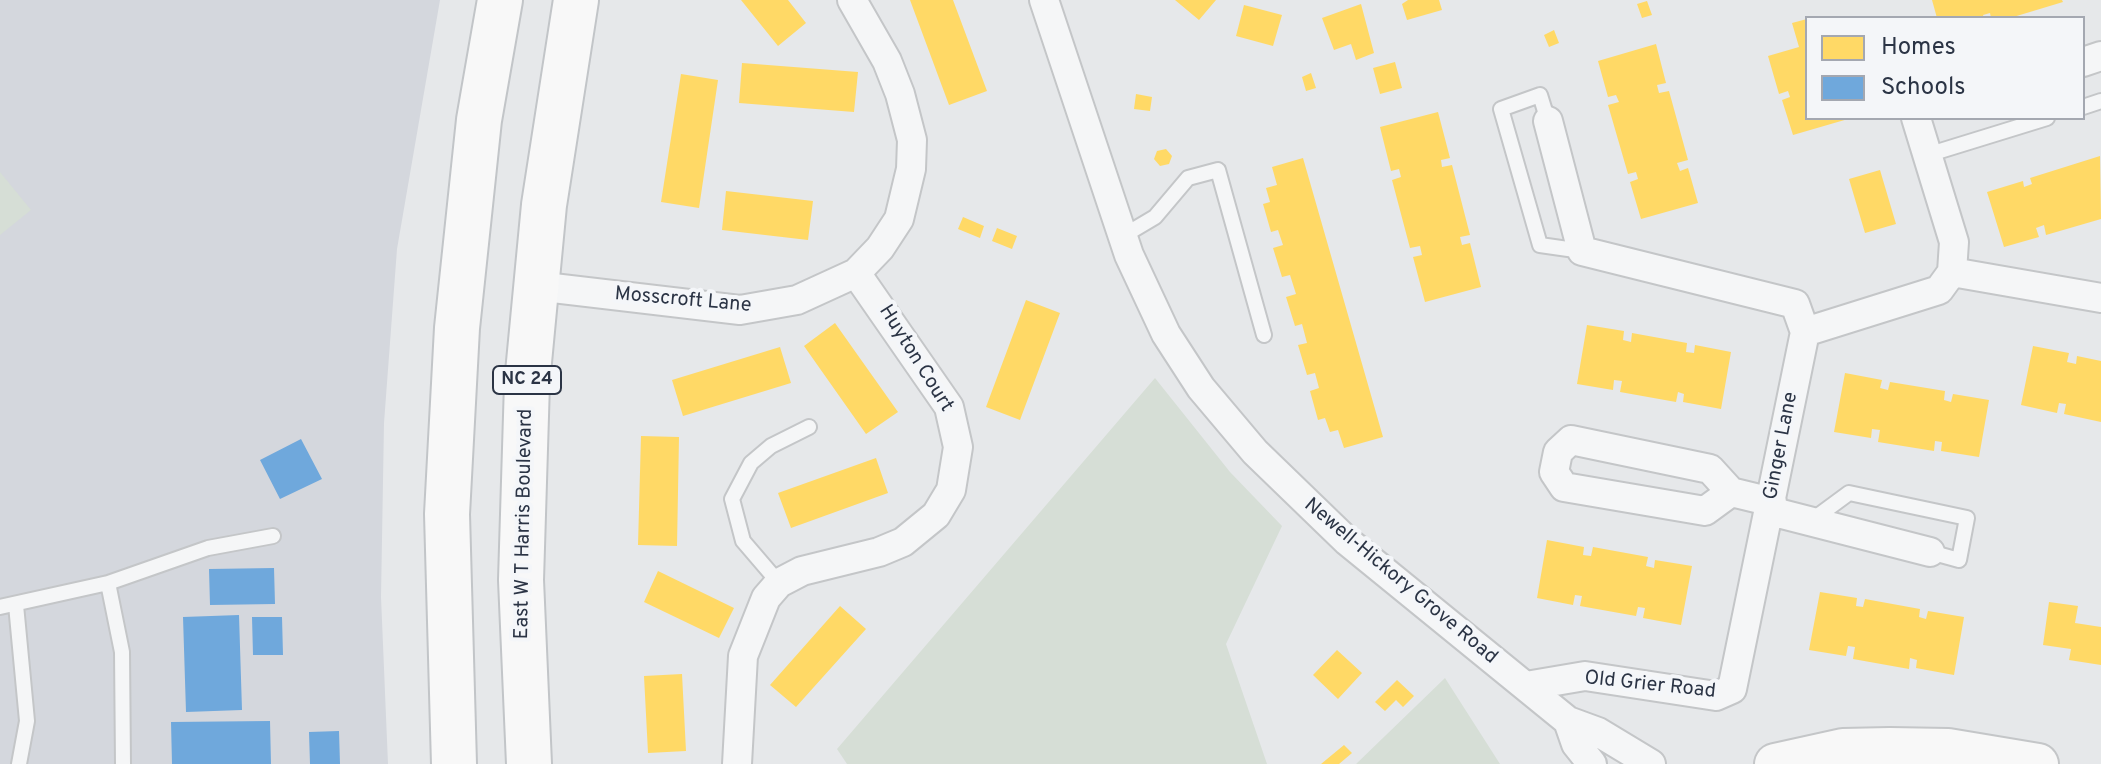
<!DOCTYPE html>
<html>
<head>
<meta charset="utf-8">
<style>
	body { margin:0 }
	#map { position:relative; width:2101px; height:764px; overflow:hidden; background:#e6e8ea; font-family:Overpass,sans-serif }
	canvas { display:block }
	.legend { position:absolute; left:1805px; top:16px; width:280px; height:104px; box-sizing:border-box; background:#f4f6f9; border:2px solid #a4a8b1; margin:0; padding:10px 14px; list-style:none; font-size:24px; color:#2b3445 }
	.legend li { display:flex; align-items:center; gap:16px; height:40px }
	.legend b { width:40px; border:2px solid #a4a8b1 }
</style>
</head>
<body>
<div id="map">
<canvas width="2101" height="764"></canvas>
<ul class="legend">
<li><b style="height:22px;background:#ffd966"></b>Homes</li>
<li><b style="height:22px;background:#6fa8dc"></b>Schools</li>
</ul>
</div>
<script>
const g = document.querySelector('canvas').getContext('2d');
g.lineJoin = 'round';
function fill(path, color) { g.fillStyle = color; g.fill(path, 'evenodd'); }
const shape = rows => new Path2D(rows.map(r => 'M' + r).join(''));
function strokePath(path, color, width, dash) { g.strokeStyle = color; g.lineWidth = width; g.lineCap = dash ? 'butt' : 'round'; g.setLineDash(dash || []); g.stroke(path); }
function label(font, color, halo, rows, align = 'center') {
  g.font = font + ' Overpass,sans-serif'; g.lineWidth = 8; g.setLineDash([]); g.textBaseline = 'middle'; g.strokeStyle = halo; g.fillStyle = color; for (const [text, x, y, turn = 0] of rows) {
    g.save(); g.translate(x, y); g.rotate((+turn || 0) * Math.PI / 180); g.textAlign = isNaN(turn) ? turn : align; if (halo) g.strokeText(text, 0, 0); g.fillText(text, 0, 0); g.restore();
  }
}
fill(shape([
	[0,0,440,0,397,249,384,423,381,597,388,764,0,764]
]), '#d4d7dd');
fill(shape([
	[0,172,31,210,0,235],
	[1155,378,1230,472,1282,526,1226,644,1267,764,847,764,837,749],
	[1445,678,1500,764,1356,764]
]), '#d6ded6');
fill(shape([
	[741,0,788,0,806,23,778,46],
	[910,0,953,0,987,91,949,105],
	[1175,0,1216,0,1199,20],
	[1408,0,1439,0,1442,10,1407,20,1402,4],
	[1932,0,2062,0,2063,2,2010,18,1991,18,1990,13,1983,15,1984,18,1937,18],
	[1647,1,1652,15,1642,18,1637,4],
	[1361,4,1374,53,1356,60,1351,44,1334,50,1322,18],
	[1244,5,1282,15,1273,46,1236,36],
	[1807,19,1807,118,1848,119,1793,135,1782,100,1790,97,1788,91,1779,94,1768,56,1799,47,1792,23],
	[1554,30,1559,43,1549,47,1544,35],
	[1656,44,1666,83,1657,85,1659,93,1669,91,1688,160,1677,163,1680,171,1688,168,1698,203,1641,219,1630,182,1638,179,1636,172,1628,174,1608,105,1619,102,1616,95,1608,97,1598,61],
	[1395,62,1402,88,1380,94,1373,68],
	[742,63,858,72,854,112,739,103],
	[1311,73,1316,88,1306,91,1302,77],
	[681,74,718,80,699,208,661,202],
	[1136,94,1152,97,1150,111,1134,109],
	[1438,112,1450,158,1441,160,1442,167,1452,165,1470,235,1460,237,1462,245,1470,243,1481,287,1425,302,1413,257,1422,255,1420,246,1410,248,1392,180,1401,177,1399,169,1391,171,1380,127],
	[1166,149,1172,156,1169,164,1160,166,1154,159,1157,151],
	[2100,156,2101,219,2046,235,2044,225,2036,228,2039,237,2004,247,1987,192,2023,181,2024,187,2032,184,2030,178],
	[1303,158,1383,437,1344,448,1338,430,1330,432,1325,418,1318,420,1310,391,1319,388,1315,373,1307,375,1298,345,1307,343,1302,324,1295,326,1286,297,1296,294,1290,275,1282,277,1273,248,1283,245,1278,230,1271,232,1263,204,1270,202,1266,188,1277,185,1272,167],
	[1880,170,1896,224,1865,233,1849,179],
	[726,191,813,201,808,240,722,230],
	[963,217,984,226,980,238,958,229],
	[997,228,1017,236,1012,249,992,241],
	[1026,300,1060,313,1020,420,986,407],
	[835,323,898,412,866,434,804,346],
	[1587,325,1624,331,1623,340,1631,342,1632,333,1687,343,1686,352,1694,353,1695,345,1731,352,1721,409,1683,402,1684,394,1678,392,1676,402,1620,392,1622,381,1614,380,1613,390,1577,384],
	[2033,346,2069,353,2067,362,2076,364,2077,356,2101,361,2101,422,2064,414,2066,404,2059,403,2057,413,2021,405],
	[780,347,791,383,683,416,672,380],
	[1845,373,1882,380,1880,388,1888,390,1890,382,1945,391,1944,400,1951,402,1953,394,1989,400,1979,457,1941,451,1942,442,1935,441,1934,451,1878,442,1880,430,1872,429,1871,438,1834,432],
	[641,436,679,437,677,546,638,545],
	[876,458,888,493,791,528,778,493],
	[1547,540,1584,547,1583,555,1591,556,1593,547,1648,557,1646,566,1654,568,1655,560,1692,566,1681,625,1643,618,1645,608,1638,607,1636,616,1580,606,1582,596,1575,595,1573,605,1537,598],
	[658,571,734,608,719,638,644,602],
	[1820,592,1857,598,1856,606,1863,607,1865,599,1920,609,1919,617,1926,619,1928,611,1964,617,1954,675,1916,668,1917,660,1910,658,1909,669,1853,659,1855,647,1848,646,1846,656,1809,650],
	[2049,602,2078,606,2075,623,2101,627,2101,665,2069,660,2071,649,2043,645],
	[840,606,866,629,796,707,770,685],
	[1337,650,1362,673,1338,699,1313,675],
	[682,674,686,751,648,753,644,676],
	[1397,680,1414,696,1403,707,1396,700,1385,711,1375,702],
	[1344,745,1352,753,1339,764,1321,764]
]), '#ffd966');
fill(shape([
	[301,439,322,479,280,499,260,460],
	[274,568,275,604,210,605,209,569],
	[239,615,242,710,186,712,183,617],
	[252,617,282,617,283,655,253,655],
	[270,721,271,764,172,764,171,722],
	[339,731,340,764,310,764,309,732]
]), '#6fa8dc');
const lane = shape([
	[2083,107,2101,101],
	[1548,121,1540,95,1501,109,1540,245,1582,251],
	[1927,155,2047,118],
	[1123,236,1155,217,1188,178,1218,170,1264,335],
	[1811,521,1849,493,1967,518,1959,560,1930,552],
	[108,583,122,652,123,764],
	[779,583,743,541,732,499,751,463,771,446,809,427],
	[16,605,27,721,19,764],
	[0,607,108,583,208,548,273,536]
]);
const street = shape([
	[1044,0,1129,255,1166,334,1201,388,1255,452,1347,541,1568,721,1598,732,1651,764],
	[2083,62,2101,56],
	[1548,121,1582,251,1795,304,1805,332],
	[1952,272,2101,298],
	[536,286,740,310,797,300,856,273,880,248,899,219,911,169,912,140,900,94,887,61,852,0],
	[1731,492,1705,511,1564,487,1554,472,1558,452,1571,440,1710,469,1731,492,1772,502],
	[1770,511,1930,552],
	[1526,686,1585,676,1716,696,1732,689,1805,332,1939,290,1952,272,1954,242,1916,118],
	[1568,721,1576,744,1592,764],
	[737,764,743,656,766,598,779,583,802,571,879,552,903,542,936,515,951,490,958,447,949,407,856,273]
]);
const secondary = shape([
	[1775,764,1843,749,1890,748,1948,749,2038,764]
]);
const primary = shape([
	[454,764,447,514,457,328,479,120,500,0],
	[529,764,521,580,527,383,544,205,576,0]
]);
strokePath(lane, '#c4c6c8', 18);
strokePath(street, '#c4c6c8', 32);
strokePath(secondary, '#c4c6c8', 44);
strokePath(primary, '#c2c5c8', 48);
strokePath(lane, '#f5f6f7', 14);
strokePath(street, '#f5f6f7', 28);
strokePath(secondary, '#f8f8f8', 40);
strokePath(primary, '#f8f8f8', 44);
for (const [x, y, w] of [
	[527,380,68]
]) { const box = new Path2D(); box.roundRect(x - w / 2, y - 14, w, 28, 6); g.fillStyle = '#f4f6f9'; g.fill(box); strokePath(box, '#2b3445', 2); }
label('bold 18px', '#2b3445', null, [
	["NC 24",527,380]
]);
label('20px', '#2b3445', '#f4f6f9', [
	["Mosscroft Lane",683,301,5],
	["Huyton Court",915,359,58],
	["Ginger Lane",1782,446,-79],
	["East W T Harris Boulevard",525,524,-89],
	["Newell-Hickory Grove Road",1400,582,40],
	["Old Grier Road",1650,686,6]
]);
</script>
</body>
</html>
